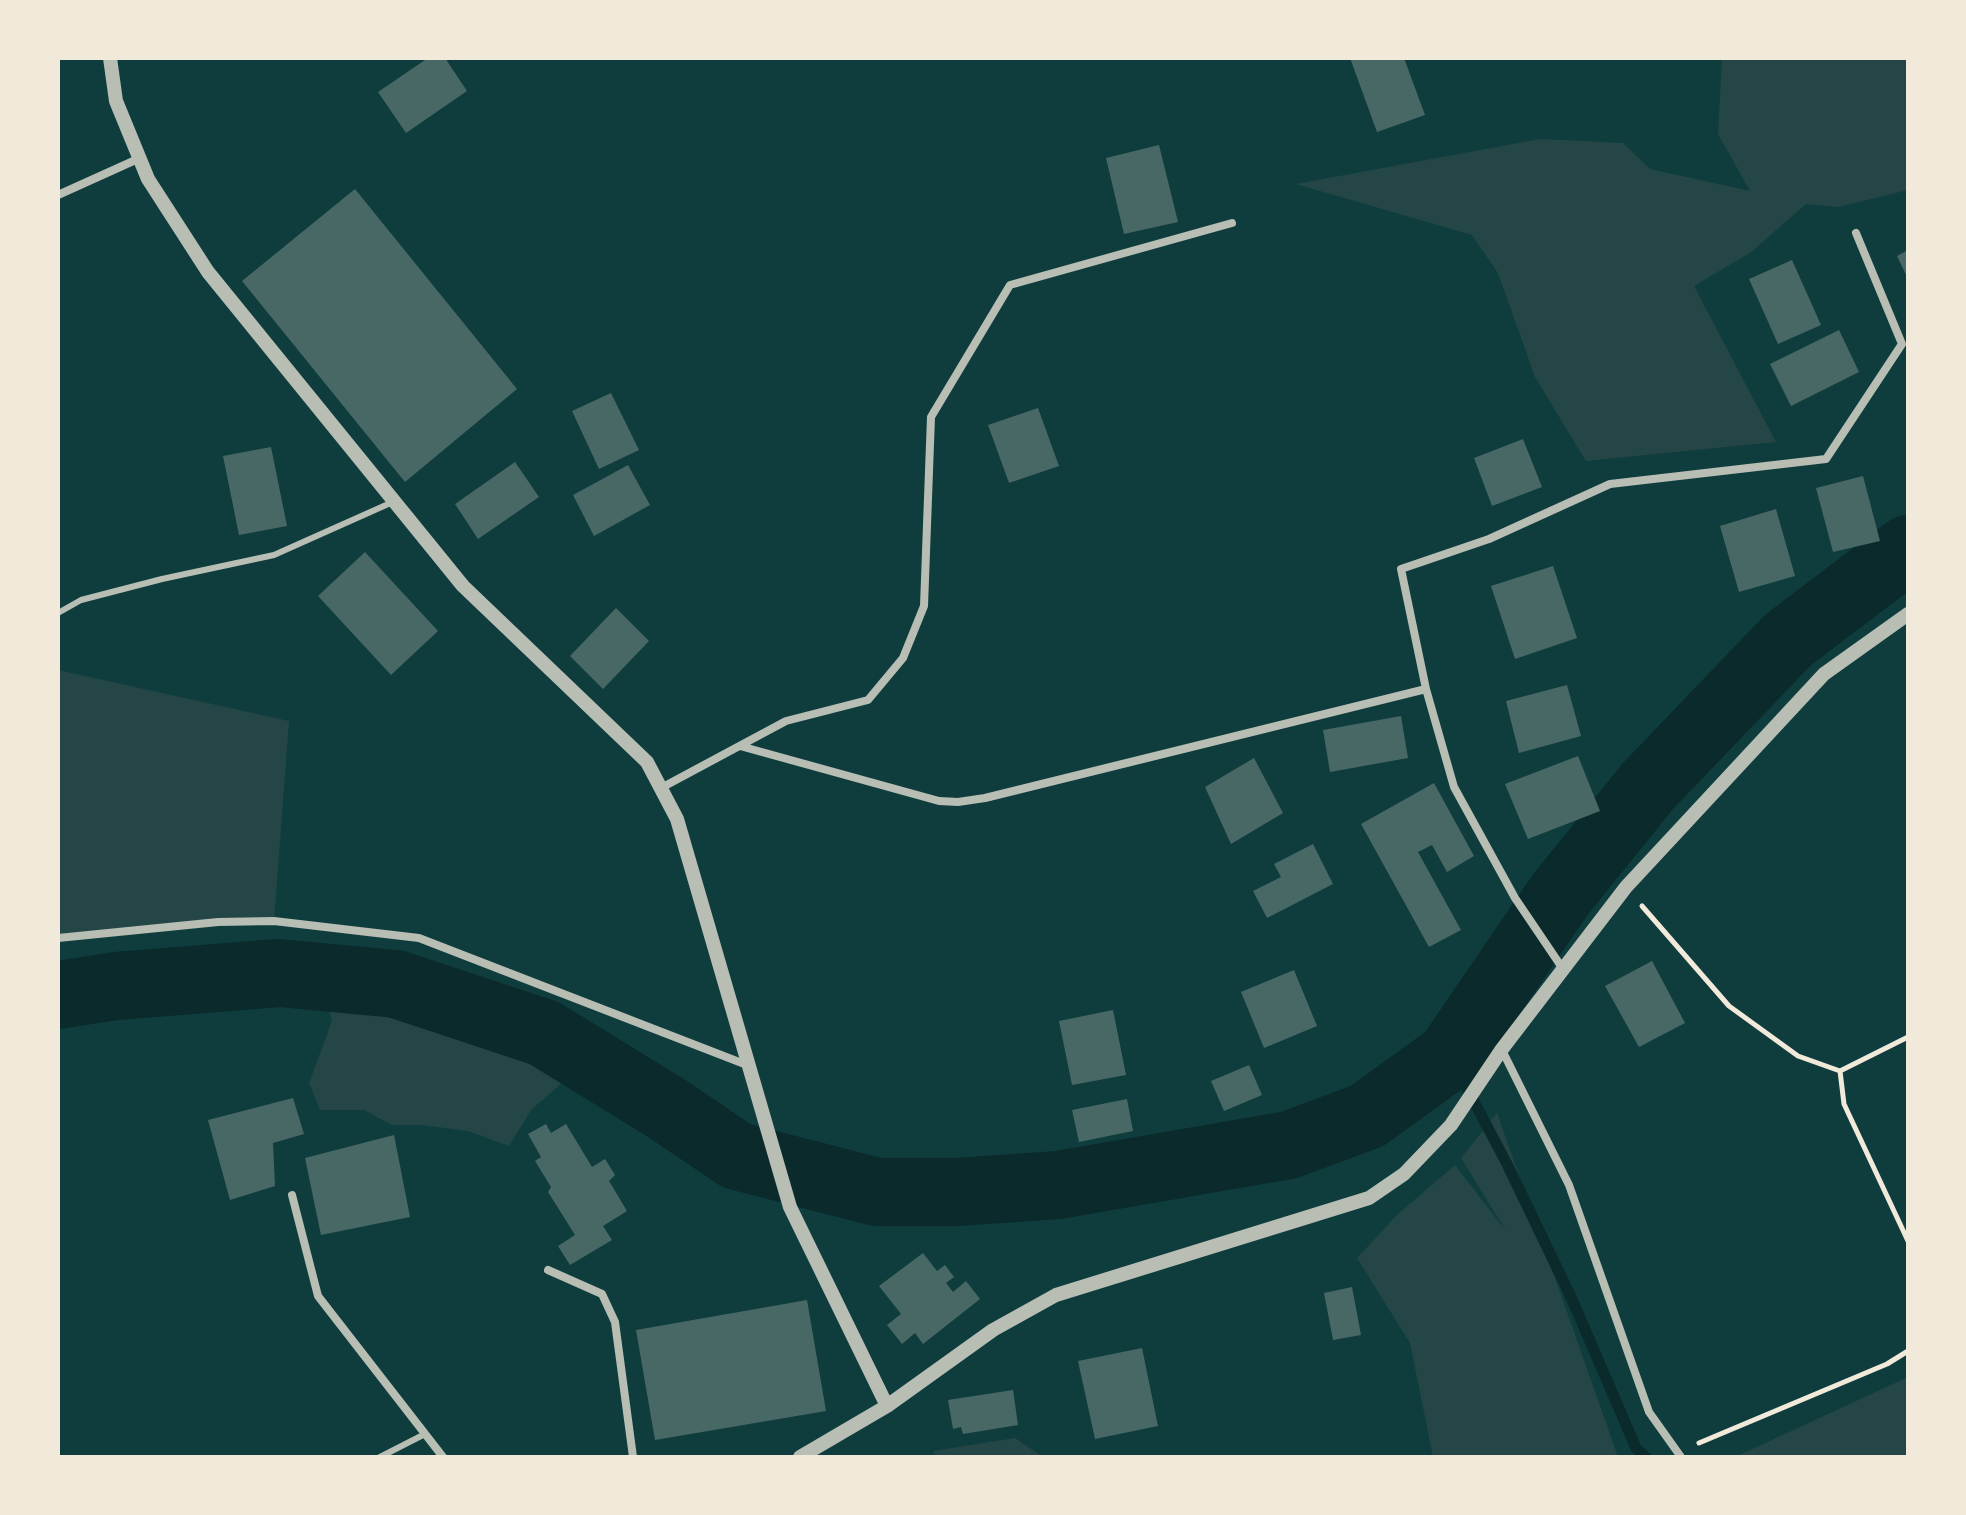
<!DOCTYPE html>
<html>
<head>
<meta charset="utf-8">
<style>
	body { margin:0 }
	#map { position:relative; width:1966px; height:1515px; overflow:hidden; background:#0f3d3e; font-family:"Work Sans",sans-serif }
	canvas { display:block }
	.frame { position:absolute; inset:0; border:60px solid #f1e9da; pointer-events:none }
</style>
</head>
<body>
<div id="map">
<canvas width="1966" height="1515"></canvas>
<div class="frame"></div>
</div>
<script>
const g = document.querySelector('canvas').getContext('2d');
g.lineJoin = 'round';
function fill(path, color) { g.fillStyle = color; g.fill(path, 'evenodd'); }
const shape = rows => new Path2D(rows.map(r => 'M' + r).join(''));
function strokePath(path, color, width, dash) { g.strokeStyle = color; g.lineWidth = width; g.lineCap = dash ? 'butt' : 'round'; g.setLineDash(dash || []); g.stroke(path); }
fill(shape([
	[1722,58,1908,58,1908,190,1838,207,1806,204,1750,253,1694,286,1776,442,1586,461,1535,377,1498,273,1472,235,1296,184,1540,139,1623,143,1650,169,1750,191,1718,134],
	[58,670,289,721,274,921,58,934],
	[325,998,408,1006,553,1049,570,1076,532,1109,509,1146,468,1131,421,1125,392,1125,364,1110,320,1110,309,1083,332,1021],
	[1497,1113,1618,1457,1433,1457,1410,1343,1357,1258,1398,1214,1455,1165,1506,1231,1461,1158],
	[1908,1377,1908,1457,1735,1457],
	[1015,1438,1043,1457,936,1457,933,1451]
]), '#244646');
strokePath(shape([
	[1450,1056,1507,1164,1571,1297,1636,1448,1646,1457]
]), '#0a2a2b', 11);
strokePath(shape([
	[58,995,116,986,279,973,396,984,544,1033,666,1108,737,1156,877,1192,957,1192,1058,1185,1289,1145,1367,1116,1450,1056,1560,895,1648,786,1788,640,1908,549]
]), '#0a2a2b', 68);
fill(shape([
	[428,58,445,58,467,91,406,133,378,92],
	[1350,58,1404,58,1425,115,1377,132],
	[1159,145,1178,222,1124,234,1106,158],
	[355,189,517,389,405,482,242,281],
	[1908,250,1908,279,1897,256],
	[1792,260,1821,325,1778,344,1749,279],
	[1839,330,1859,372,1791,406,1770,364],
	[611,393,639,450,599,469,572,411],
	[1038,408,1059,466,1009,483,988,425],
	[1523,439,1542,487,1492,506,1474,458],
	[271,447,287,526,239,535,223,456],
	[515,462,539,497,478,539,455,504],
	[628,465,650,505,594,536,573,495],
	[1863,476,1880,541,1833,552,1816,488],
	[1776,509,1795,576,1739,592,1720,526],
	[365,552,438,631,391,675,318,596],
	[1553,566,1577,638,1515,659,1491,586],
	[616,608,649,641,603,689,570,656],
	[1567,685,1581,736,1519,753,1506,701],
	[1401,716,1408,758,1330,772,1323,730],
	[1578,756,1600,811,1528,839,1505,784],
	[1254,758,1283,813,1231,844,1205,787],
	[1434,783,1474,856,1447,872,1432,845,1418,852,1461,930,1429,947,1361,824],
	[1313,844,1333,884,1267,918,1253,891,1281,877,1274,864],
	[1652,961,1685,1023,1639,1047,1605,986],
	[1294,970,1317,1026,1264,1048,1241,992],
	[1113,1010,1126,1075,1072,1085,1059,1021],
	[1249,1065,1262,1095,1224,1111,1211,1081],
	[293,1098,304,1134,273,1143,275,1186,230,1200,208,1120],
	[1127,1099,1133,1131,1079,1142,1072,1110],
	[546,1124,551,1133,566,1124,592,1167,605,1159,615,1175,609,1181,627,1211,603,1226,612,1240,570,1265,558,1246,575,1235,548,1192,551,1187,535,1161,541,1157,528,1134],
	[394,1135,410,1217,321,1235,305,1158],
	[923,1253,937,1271,945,1265,954,1277,946,1283,953,1292,966,1281,980,1299,923,1344,915,1333,902,1344,887,1325,901,1314,879,1286],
	[1352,1287,1361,1335,1333,1340,1324,1293],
	[807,1300,826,1411,655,1440,636,1330],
	[1142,1348,1158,1426,1095,1439,1078,1361],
	[1013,1390,1018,1425,963,1434,961,1427,953,1429,948,1400]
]), '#486865');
strokePath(shape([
	[1642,906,1729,1006,1798,1056,1840,1071,1908,1037],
	[1840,1071,1844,1104,1908,1241],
	[1699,1443,1887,1364,1908,1351]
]), '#f1e9da', 5);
strokePath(shape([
	[58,613,81,600,162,579,274,555,395,501],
	[380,1457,425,1434]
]), '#b8beb3', 6);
strokePath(shape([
	[58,195,140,158],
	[740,746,939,801,958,802,985,798,1426,689],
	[661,788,786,721,868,700,903,658,924,606,931,417,1010,285,1232,223],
	[58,938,218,922,274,921,419,938,747,1065],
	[1563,969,1515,898,1454,787,1426,689,1401,569,1489,539,1610,484,1826,459,1902,344,1856,233],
	[1502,1050,1569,1185,1649,1412,1681,1457],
	[292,1195,318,1296,443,1457],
	[548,1270,602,1294,615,1322,633,1457]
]), '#b8beb3', 8);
strokePath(shape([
	[110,58,116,101,148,179,208,272,463,586,647,762,677,819,790,1207,887,1406],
	[800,1457,887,1406,993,1330,1056,1295,1369,1198,1404,1174,1451,1125,1502,1049,1626,887,1824,674,1908,614]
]), '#b8beb3', 14);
</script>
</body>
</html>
